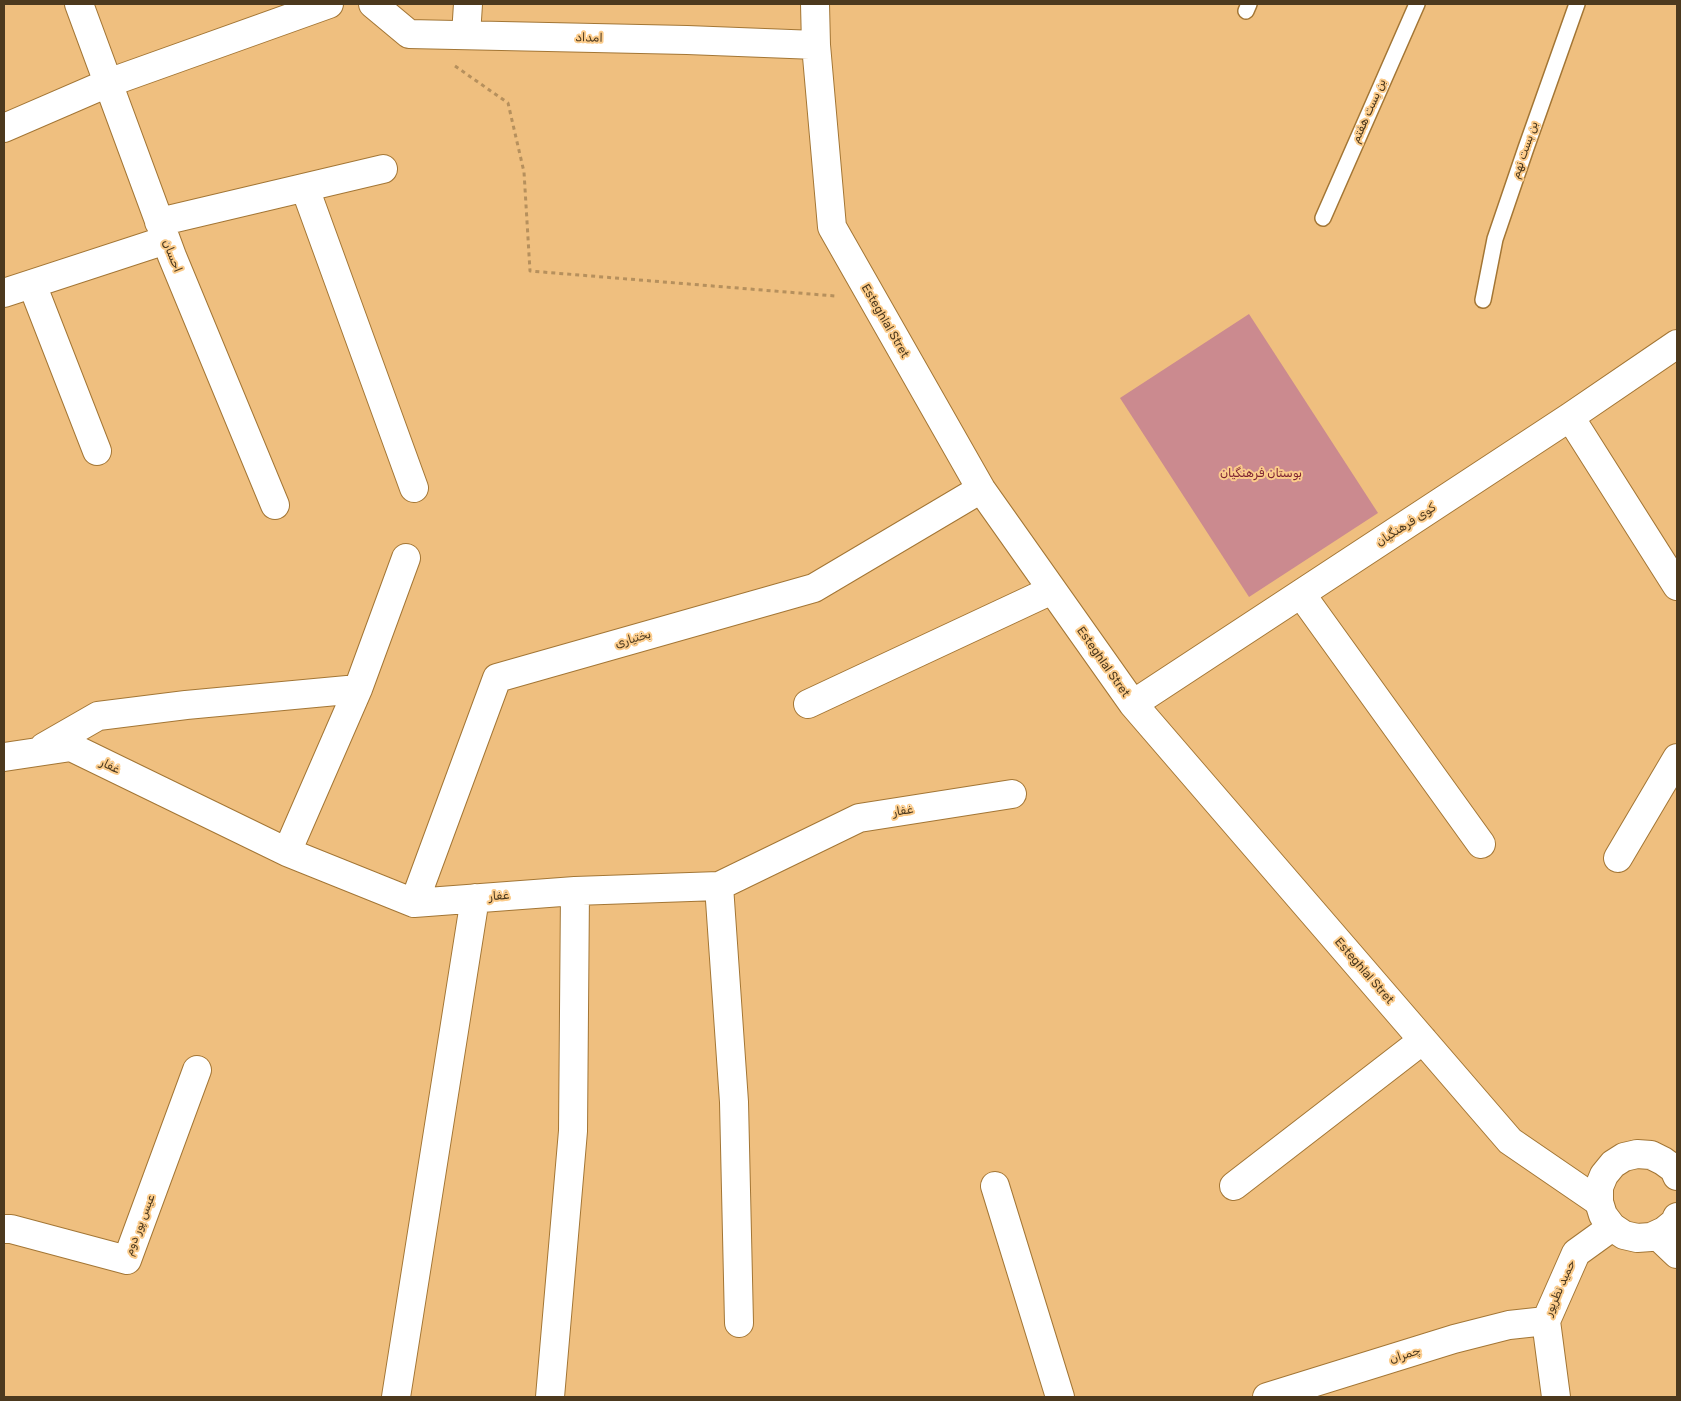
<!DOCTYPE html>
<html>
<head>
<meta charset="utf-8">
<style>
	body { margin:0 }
	#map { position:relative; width:1681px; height:1401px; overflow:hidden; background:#efbf7f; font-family:Rubik,sans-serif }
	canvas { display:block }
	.frame { position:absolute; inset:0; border:5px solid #4c391e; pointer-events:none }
</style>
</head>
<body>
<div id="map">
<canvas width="1681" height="1401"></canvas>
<div class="frame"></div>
</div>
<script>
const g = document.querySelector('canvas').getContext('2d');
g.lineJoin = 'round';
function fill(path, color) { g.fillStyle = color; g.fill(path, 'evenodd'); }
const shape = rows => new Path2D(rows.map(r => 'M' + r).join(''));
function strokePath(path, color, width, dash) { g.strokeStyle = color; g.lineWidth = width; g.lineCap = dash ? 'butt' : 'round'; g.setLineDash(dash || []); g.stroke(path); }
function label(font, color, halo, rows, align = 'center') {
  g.font = font + ' Rubik,Cairo,sans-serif'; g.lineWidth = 4; g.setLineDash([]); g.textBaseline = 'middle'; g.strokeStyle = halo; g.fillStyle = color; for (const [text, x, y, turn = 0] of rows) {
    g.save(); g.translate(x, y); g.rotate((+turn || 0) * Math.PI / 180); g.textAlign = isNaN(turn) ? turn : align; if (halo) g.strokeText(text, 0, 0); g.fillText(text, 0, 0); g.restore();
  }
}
fill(shape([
	[1249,314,1378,513,1249,597,1120,398]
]), '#cb8a8f');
const service = shape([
	[1246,11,1249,4],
	[1323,218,1417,4],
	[1483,300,1495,239,1526,148,1577,4]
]);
const minor = shape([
	[79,4,172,256,275,505],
	[373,4,409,34,687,40,816,45],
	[815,4,816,45,832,227,981,489,1133,704,1510,1141,1599,1202],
	[466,35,468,4],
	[4,128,108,83,329,4],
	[305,188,414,488],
	[159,222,383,169],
	[32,284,97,451],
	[4,293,166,240],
	[1570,417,1677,586],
	[1301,594,1481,844],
	[808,704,1052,590],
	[1133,704,1570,417,1677,344],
	[44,747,98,716,186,705,358,689],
	[4,757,71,747,287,852,414,903,575,891,719,886,859,818,1012,794],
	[287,852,358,689,406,558],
	[1618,858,1677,758],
	[719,886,734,1102,739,1323],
	[414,903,497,678,814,588,981,489],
	[995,1186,1060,1397],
	[1234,1186,1423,1040],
	[4,1229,11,1229,127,1260,197,1070],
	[396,1397,475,898],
	[550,1397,573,1131,575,891],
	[1267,1397,1454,1339,1509,1325,1546,1321],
	[1556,1397,1546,1321,1576,1253,1612,1227]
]);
const tertiary = shape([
	[1677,1176,1674,1169,1663,1161,1651,1155,1637,1154,1624,1157,1613,1164,1604,1175,1599,1187,1599,1202,1603,1215,1612,1227,1624,1235,1637,1238,1651,1237,1664,1231,1675,1222,1677,1217],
	[1657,1235,1677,1254]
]);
strokePath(service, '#a37635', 18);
strokePath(minor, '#a37635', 30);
strokePath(tertiary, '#a37635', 30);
strokePath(shape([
	[455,66,508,103,524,172,530,271,835,296]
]), '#b6905d', 3, [4, 4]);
strokePath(service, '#fff', 15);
strokePath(minor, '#fff', 28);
strokePath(tertiary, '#fff', 28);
label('12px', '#4c391e', '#fccc8b', [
	["امداد",589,38,1],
	["بن بست هفتم",1369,111,-66],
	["بن بست نهم",1525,150,-71],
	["احسان",172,256,68],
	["Esteghlal Stret",885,321,60],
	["کوی فرهنگیان",1406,525,-33],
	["بختیاری",633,639,-16],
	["Esteghlal Stret",1103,662,55],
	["غفار",110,766,26],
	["غفار",903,811,-9],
	["غفار",499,896,-4],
	["Esteghlal Stret",1364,971,49],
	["عیس پور دوم",140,1225,-69],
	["حمید نظرپور",1560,1288,-66],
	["چمران",1405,1355,-18]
]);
label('12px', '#7d2333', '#fccc8b', [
	["بوستان فرهنگیان",1261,474]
]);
</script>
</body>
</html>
